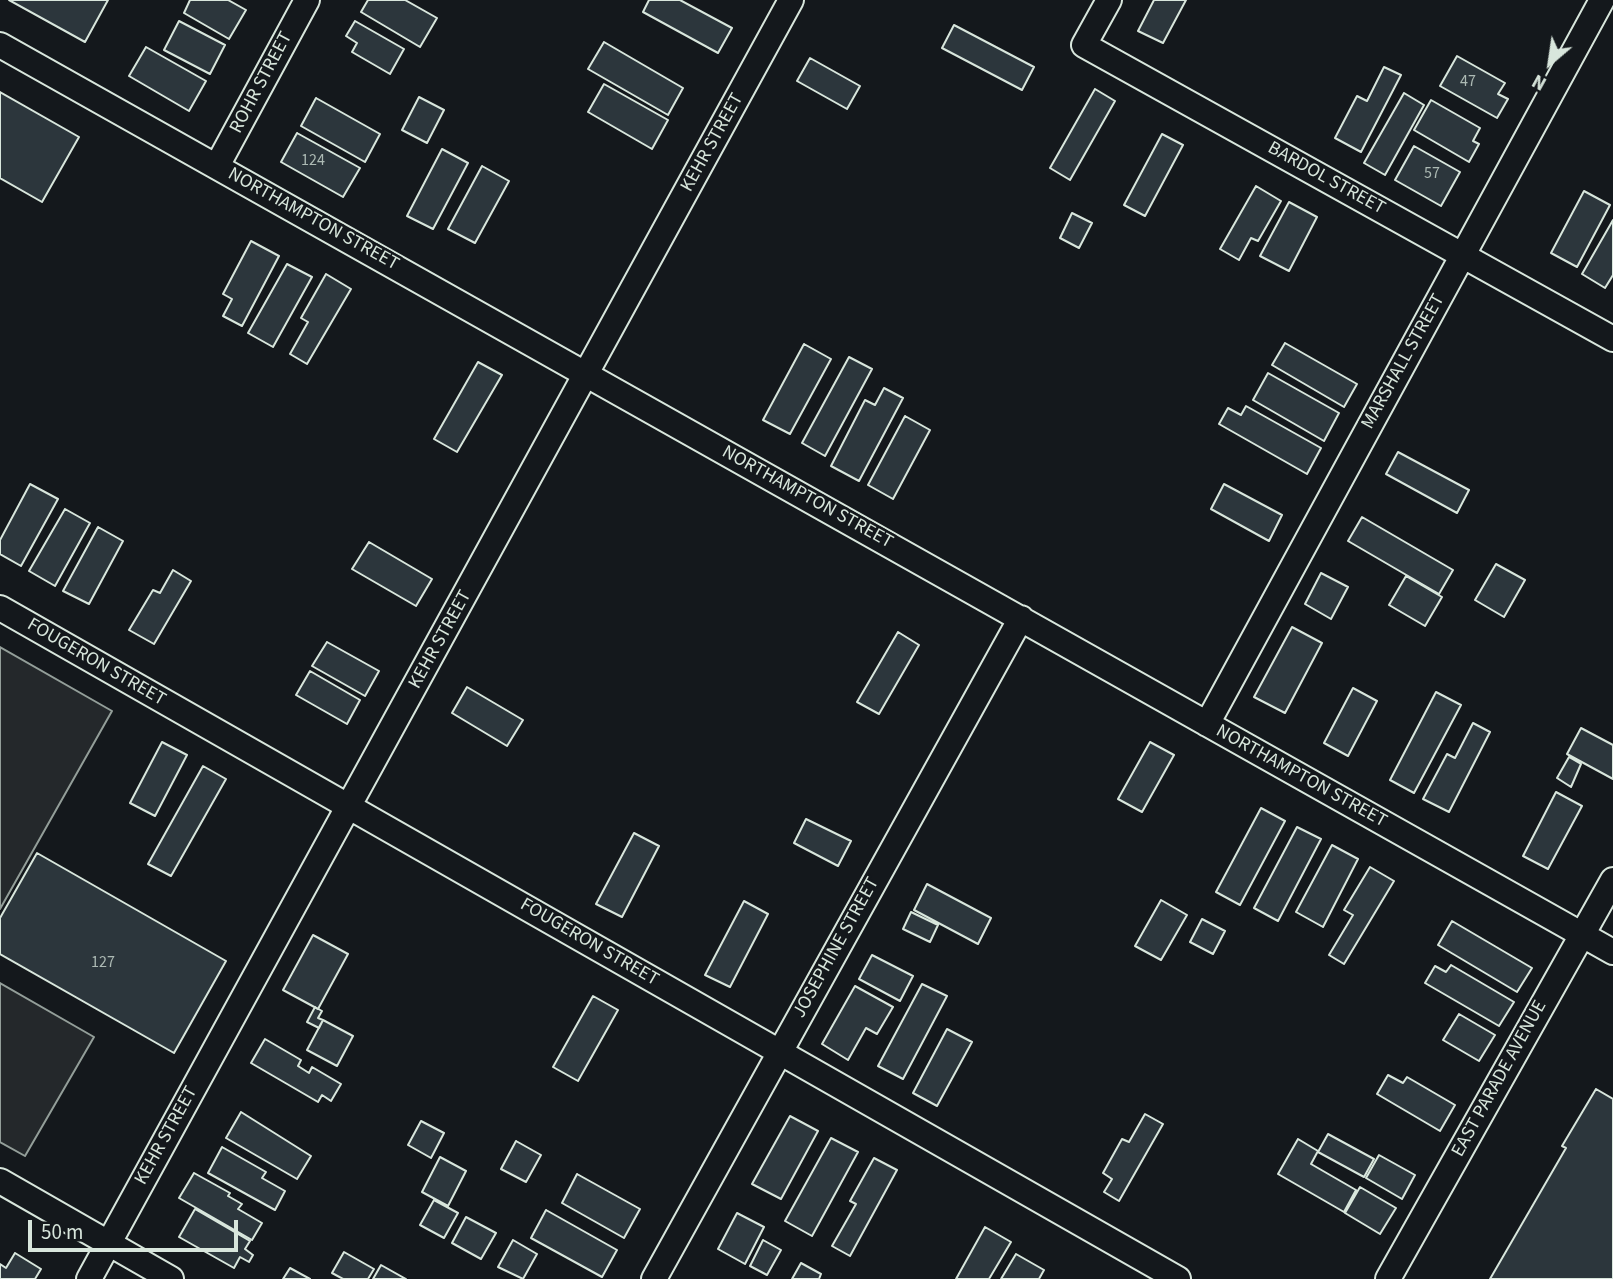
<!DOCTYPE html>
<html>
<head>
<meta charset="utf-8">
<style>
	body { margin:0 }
	#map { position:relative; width:1613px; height:1279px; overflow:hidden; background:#14181c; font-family:"Source Sans 3",sans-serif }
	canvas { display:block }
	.north { position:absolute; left:1515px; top:28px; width:70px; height:70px; -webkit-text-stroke:5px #14181c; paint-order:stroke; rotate:209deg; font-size:19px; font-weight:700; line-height:28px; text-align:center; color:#d8e6dc }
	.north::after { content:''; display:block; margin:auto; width:24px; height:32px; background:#d8e6dc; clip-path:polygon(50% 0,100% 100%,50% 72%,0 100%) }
	.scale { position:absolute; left:28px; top:1220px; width:210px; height:32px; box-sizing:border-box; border:4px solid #d8e6dc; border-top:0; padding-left:9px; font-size:21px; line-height:24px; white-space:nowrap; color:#d8e6dc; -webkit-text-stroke:5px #14181c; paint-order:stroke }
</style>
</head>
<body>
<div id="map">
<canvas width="1613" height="1279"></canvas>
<div class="north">N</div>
<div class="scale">50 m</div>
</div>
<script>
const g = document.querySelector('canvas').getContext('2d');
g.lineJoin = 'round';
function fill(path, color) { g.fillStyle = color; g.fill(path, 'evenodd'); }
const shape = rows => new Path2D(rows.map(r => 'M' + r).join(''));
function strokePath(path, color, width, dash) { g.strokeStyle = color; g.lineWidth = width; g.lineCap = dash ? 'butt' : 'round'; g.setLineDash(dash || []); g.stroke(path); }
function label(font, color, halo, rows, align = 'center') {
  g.font = font + ' "Source Sans 3",sans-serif'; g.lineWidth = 5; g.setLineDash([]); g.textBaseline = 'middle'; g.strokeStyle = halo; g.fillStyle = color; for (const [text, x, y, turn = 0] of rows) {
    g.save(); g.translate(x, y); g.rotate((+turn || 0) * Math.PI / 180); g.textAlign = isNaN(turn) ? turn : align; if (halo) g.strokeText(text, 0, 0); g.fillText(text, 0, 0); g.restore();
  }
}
const parking = shape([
	[0,647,112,711,0,909,0,647],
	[0,983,94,1037,25,1156,0,1142,0,983]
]);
fill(parking, '#24282b');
strokePath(parking, '#939e99', 2);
const building = shape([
	[9,0,108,0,85,42,9,0],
	[190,0,228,0,246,10,229,39,184,13,190,0],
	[368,0,405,0,437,18,420,47,361,12,368,0],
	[649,0,680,0,732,28,718,53,643,12,649,0],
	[1154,0,1186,0,1163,43,1138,31,1154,0],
	[179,21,225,45,210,74,164,50,179,21],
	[355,21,404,49,390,74,352,52,357,43,346,36,355,21],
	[954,25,1034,67,1022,90,942,48,954,25],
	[604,42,683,88,668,115,588,69,604,42],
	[146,47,206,81,189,111,129,76,146,47],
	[1457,56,1505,83,1498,94,1508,99,1497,118,1440,86,1457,56],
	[810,58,860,86,847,109,797,81,810,58],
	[1384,67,1401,75,1361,152,1335,138,1357,96,1367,101,1384,67],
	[604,84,668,120,652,149,588,112,604,84],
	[1095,89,1115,101,1070,180,1050,168,1095,89],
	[0,92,79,137,42,202,0,178,0,92],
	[1404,93,1424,105,1385,175,1364,163,1404,93],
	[419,97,444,110,427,143,402,130,419,97],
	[316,98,380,134,365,162,301,126,316,98],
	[1431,100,1480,128,1473,141,1479,144,1469,162,1414,130,1431,100],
	[297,133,360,168,343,197,281,162,297,133],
	[1162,134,1183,145,1145,216,1124,205,1162,134],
	[1414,146,1460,172,1441,206,1395,180,1414,146],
	[442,149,468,163,433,229,407,216,442,149],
	[482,166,509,181,475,243,448,229,482,166],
	[1256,186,1281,201,1258,241,1251,238,1239,260,1220,249,1256,186],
	[1584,191,1610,205,1577,267,1551,253,1584,191],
	[1289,202,1317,217,1289,271,1260,256,1289,202],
	[1072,213,1092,223,1079,248,1060,238,1072,213],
	[1613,220,1613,275,1605,288,1582,274,1613,220],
	[251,241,279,256,242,326,223,316,232,299,223,294,251,241],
	[287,264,312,277,273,347,248,333,287,264],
	[326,274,351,289,307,364,290,354,308,322,301,318,326,274],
	[1285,343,1357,384,1344,407,1272,365,1285,343],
	[804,344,831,359,790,434,763,420,804,344],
	[849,357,872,369,825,456,802,443,849,357],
	[478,362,502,375,457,452,434,439,478,362],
	[1268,373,1339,413,1324,441,1253,400,1268,373],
	[884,388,903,398,859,481,831,466,865,400,875,405,884,388],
	[1246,406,1321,448,1307,474,1219,424,1228,408,1241,415,1246,406],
	[905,416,930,430,893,499,868,485,905,416],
	[1398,452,1469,490,1457,513,1386,474,1398,452],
	[30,484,58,499,21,566,0,554,0,540,30,484],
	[1224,484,1282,515,1269,541,1211,509,1224,484],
	[65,509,90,523,55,586,29,571,65,509],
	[1362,517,1453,570,1439,594,1348,541,1362,517],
	[98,527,123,541,89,604,63,591,98,527],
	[369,542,432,579,416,606,352,569,369,542],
	[1496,564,1525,580,1504,617,1475,600,1496,564],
	[173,570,191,581,154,644,129,630,153,590,160,593,173,570],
	[1321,573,1348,587,1331,619,1305,604,1321,573],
	[1406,576,1442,597,1425,626,1389,605,1406,576],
	[1292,627,1322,643,1285,713,1254,697,1292,627],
	[898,632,919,645,879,714,857,702,898,632],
	[327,642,379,671,365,696,312,666,327,642],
	[310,671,360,700,347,724,296,695,310,671],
	[467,687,523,720,507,746,452,713,467,687],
	[1353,688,1377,701,1348,756,1324,743,1353,688],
	[1436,692,1461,705,1414,793,1390,780,1436,692],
	[1473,723,1490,732,1449,812,1423,799,1447,754,1455,758,1473,723],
	[1581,728,1613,745,1613,779,1567,754,1581,728],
	[162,742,187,755,155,816,130,803,162,742],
	[1150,742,1174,755,1142,812,1118,799,1150,742],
	[1569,757,1581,764,1571,787,1557,778,1569,757],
	[203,766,226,779,171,876,148,864,203,766],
	[1556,792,1582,806,1548,869,1523,856,1556,792],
	[1261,808,1285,821,1240,905,1216,892,1261,808],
	[806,819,851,841,838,866,794,843,806,819],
	[1297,827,1321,839,1278,921,1254,908,1297,827],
	[634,833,659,846,622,917,596,904,634,833],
	[1332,845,1358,859,1323,927,1296,912,1332,845],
	[37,853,226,961,174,1053,0,954,0,918,37,853],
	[1370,867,1394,881,1344,964,1329,955,1353,915,1344,910,1370,867],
	[927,884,991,918,978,944,914,910,927,884],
	[1161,900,1187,915,1161,960,1135,946,1161,900],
	[744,901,768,914,730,987,705,975,744,901],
	[911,912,938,925,930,942,903,929,911,912],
	[1202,919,1225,931,1213,954,1190,942,1202,919],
	[1452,921,1532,968,1517,992,1438,945,1452,921],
	[313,935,348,954,318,1009,283,990,313,935],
	[872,955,913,976,900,1001,859,979,872,955],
	[1451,965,1514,1002,1499,1026,1425,983,1435,966,1446,972,1451,965],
	[922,984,947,996,903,1079,878,1066,922,984],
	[855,986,893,1007,877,1034,866,1028,848,1060,822,1044,855,986],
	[593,996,618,1010,578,1081,553,1067,593,996],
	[315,1007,322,1011,318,1018,323,1020,319,1028,307,1022,315,1007],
	[1459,1014,1495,1035,1479,1061,1443,1040,1459,1014],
	[323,1020,353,1036,337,1066,307,1050,323,1020],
	[947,1029,972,1042,937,1106,913,1093,947,1029],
	[265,1039,301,1060,298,1066,309,1073,312,1067,341,1084,331,1101,322,1095,318,1102,251,1063,265,1039],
	[1388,1075,1403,1083,1407,1077,1455,1105,1440,1131,1377,1094,1388,1075],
	[1596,1089,1613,1099,1613,1279,1490,1279,1566,1148,1562,1146,1596,1089],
	[241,1112,311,1156,297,1179,226,1138,241,1112],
	[1145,1114,1163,1124,1119,1201,1104,1192,1112,1179,1103,1173,1122,1139,1129,1142,1145,1114],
	[790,1116,818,1131,781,1199,752,1184,790,1116],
	[421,1121,444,1133,431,1158,408,1145,421,1121],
	[1328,1134,1374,1159,1364,1177,1318,1152,1328,1134],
	[831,1138,858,1152,812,1236,785,1221,831,1138],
	[1298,1139,1318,1151,1311,1164,1356,1190,1344,1212,1278,1174,1298,1139],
	[516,1141,541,1155,526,1182,501,1169,516,1141],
	[222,1147,266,1172,262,1178,285,1191,275,1210,208,1173,222,1147],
	[1379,1155,1415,1175,1402,1199,1366,1178,1379,1155],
	[440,1157,466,1171,448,1206,422,1192,440,1157],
	[874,1158,897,1170,850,1256,832,1246,856,1204,850,1201,874,1158],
	[194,1173,230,1193,228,1196,242,1204,238,1209,262,1223,252,1240,179,1198,194,1173],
	[577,1174,640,1209,624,1238,562,1203,577,1174],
	[1360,1187,1396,1208,1380,1234,1345,1213,1360,1187],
	[434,1200,458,1213,444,1238,420,1225,434,1200],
	[195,1209,250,1241,245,1249,253,1255,249,1262,240,1257,234,1268,179,1237,195,1209],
	[546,1210,617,1250,602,1277,531,1238,546,1210],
	[737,1213,764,1227,745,1264,718,1249,737,1213],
	[466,1217,496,1233,481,1259,452,1243,466,1217],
	[985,1227,1011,1242,989,1279,956,1279,985,1227],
	[513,1240,537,1254,523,1279,498,1267,513,1240],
	[763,1240,781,1250,767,1275,750,1266,763,1240],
	[344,1252,374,1269,368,1279,343,1279,332,1273,344,1252],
	[15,1253,41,1269,35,1279,0,1279,0,1264,6,1268,15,1253],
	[1016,1254,1044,1270,1039,1279,1001,1279,1016,1254],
	[801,1263,821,1274,819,1279,792,1279,801,1263],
	[381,1265,406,1279,373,1279,381,1265],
	[290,1268,310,1279,283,1279,290,1268]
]);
fill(building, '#2c363c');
strokePath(building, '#d8e6dc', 2);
const minor = shape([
	[1109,0,1084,45,1613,339],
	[0,45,1613,952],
	[217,166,307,0],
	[0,608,1178,1279],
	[1207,724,1602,0],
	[0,1181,171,1279],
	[89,1279,791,0],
	[654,1279,1021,618],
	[1388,1279,1613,880]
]);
strokePath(minor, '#d8e6dc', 28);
strokePath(minor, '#14181c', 24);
label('16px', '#adbab4', null, [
	["47",1468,82],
	["124",313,161],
	["57",1432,174],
	["127",103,963]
]);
label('19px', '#d8e6dc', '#14181c', [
	["ROHR STREET",262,83,-62],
	["KEHR STREET",713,143,-61],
	["BARDOL STREET",1326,179,29],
	["NORTHAMPTON STREET",313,220,29],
	["MARSHALL STREET",1404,362,-61],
	["NORTHAMPTON STREET",807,498,29],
	["KEHR STREET",441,640,-61],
	["FOUGERON STREET",96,663,30],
	["NORTHAMPTON STREET",1301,777,29],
	["FOUGERON STREET",589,943,30],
	["JOSEPHINE STREET",837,948,-61],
	["EAST PARADE AVENUE",1500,1079,-61],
	["KEHR STREET",167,1136,-61]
]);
</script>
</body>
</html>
